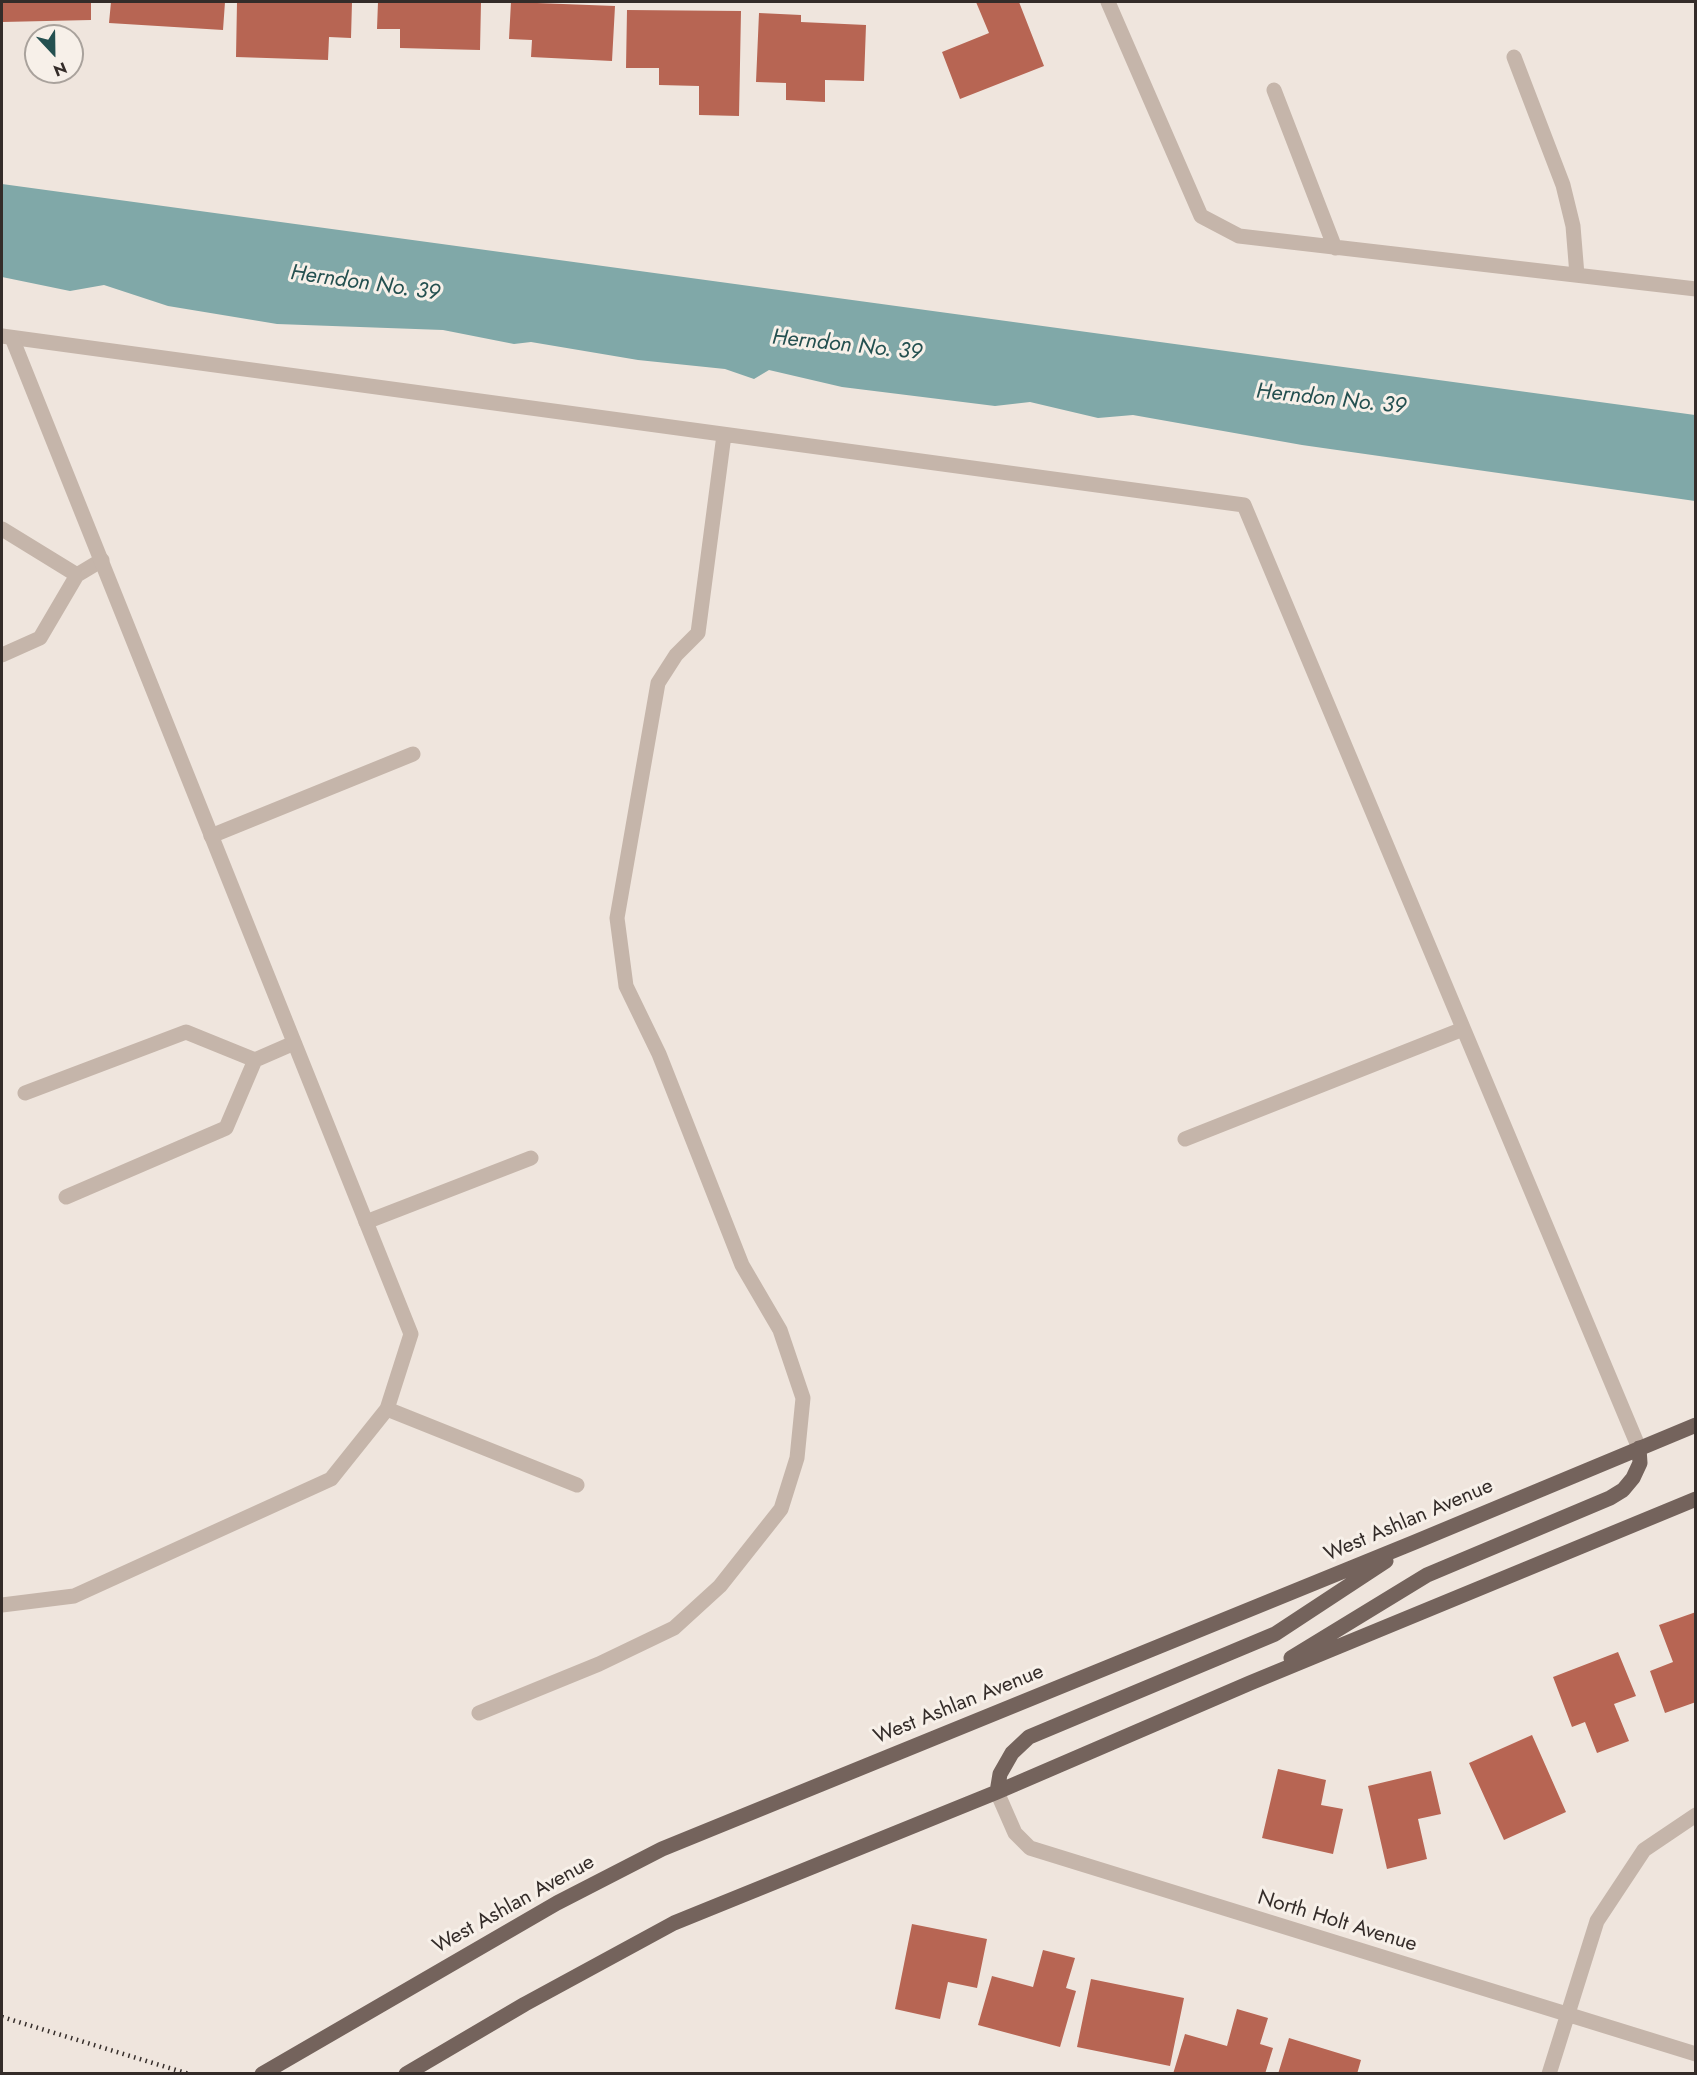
<!DOCTYPE html>
<html>
<head>
<meta charset="utf-8">
<style>
	body { margin:0 }
	#map { position:relative; width:1697px; height:2075px; overflow:hidden; background:#efe5dd; font-family:Jost,sans-serif }
	canvas { display:block }
	.frame { position:absolute; inset:0; border:3px solid #342c29; pointer-events:none }
	.north { position:absolute; left:24px; top:24px; width:60px; height:60px; box-sizing:border-box; background:#f7f0e9; border:2px solid #a9a29c; border-radius:50%; rotate:158deg; font-size:16px; font-weight:700; line-height:24px; text-align:center; color:#342c29 }
	.north::after { content:''; display:block; margin:auto; width:21px; height:27px; background:#245050; clip-path:polygon(50% 0,100% 100%,50% 72%,0 100%) }
</style>
</head>
<body>
<div id="map">
<canvas width="1697" height="2075"></canvas>
<div class="frame"></div>
<div class="north">N</div>
</div>
<script>
const g = document.querySelector('canvas').getContext('2d');
g.lineJoin = 'round';
function fill(path, color) { g.fillStyle = color; g.fill(path, 'evenodd'); }
const shape = rows => new Path2D(rows.map(r => 'M' + r).join(''));
function strokePath(path, color, width, dash) { g.strokeStyle = color; g.lineWidth = width; g.lineCap = dash ? 'butt' : 'round'; g.setLineDash(dash || []); g.stroke(path); }
function label(font, color, halo, rows, align = 'center') {
  g.font = font + ' Jost,sans-serif'; g.lineWidth = 6; g.setLineDash([]); g.textBaseline = 'middle'; g.strokeStyle = halo; g.fillStyle = color; for (const [text, x, y, turn = 0] of rows) {
    g.save(); g.translate(x, y); g.rotate((+turn || 0) * Math.PI / 180); g.textAlign = isNaN(turn) ? turn : align; if (halo) g.strokeText(text, 0, 0); g.fillText(text, 0, 0); g.restore();
  }
}
fill(shape([
	[2,184,1695,415,1695,501,1302,445,1133,415,1098,418,1030,402,995,406,842,387,769,370,754,379,725,369,638,360,531,342,514,344,443,330,277,324,168,306,104,285,70,291,2,277]
]), '#80a8a8');
fill(shape([
	[2,2,91,2,91,20,2,22],
	[111,2,225,2,223,30,109,23],
	[237,2,352,2,351,38,329,37,328,60,236,57],
	[378,2,481,2,480,50,400,48,400,29,377,29],
	[511,2,615,6,612,61,531,57,532,40,509,39],
	[976,2,1019,2,1044,66,960,99,942,52,989,33],
	[627,10,741,11,739,116,699,115,699,86,659,85,659,68,626,68],
	[759,13,801,15,801,22,866,25,864,81,825,80,825,102,786,100,786,83,756,82],
	[1696,1612,1696,1702,1665,1713,1650,1671,1673,1662,1659,1625],
	[1618,1652,1636,1696,1614,1704,1629,1741,1597,1753,1585,1722,1572,1727,1553,1677],
	[1532,1735,1566,1812,1504,1840,1469,1763],
	[1278,1769,1326,1780,1321,1805,1343,1809,1333,1854,1262,1838],
	[1431,1771,1441,1814,1418,1819,1427,1859,1387,1869,1368,1786],
	[912,1924,987,1939,977,1988,948,1982,940,2019,895,2009],
	[1043,1950,1075,1958,1066,1988,1076,1991,1060,2047,978,2025,992,1976,1033,1987],
	[1091,1979,1184,1998,1170,2066,1077,2047],
	[1237,2009,1268,2018,1260,2044,1273,2048,1265,2074,1173,2074,1185,2034,1227,2046],
	[1289,2038,1361,2060,1357,2074,1278,2074]
]), '#b76553');
strokePath(shape([
	[1108,2,1201,216,1239,236,1696,289],
	[1514,57,1563,185,1573,226,1577,275],
	[1274,90,1335,248],
	[2,336,1244,505,1639,1448],
	[2,529,77,575],
	[2,655,40,638,77,575,102,560],
	[211,836,413,754],
	[25,1093,186,1032,255,1060],
	[1185,1139,1463,1029],
	[66,1197,226,1128,255,1060,294,1043],
	[366,1222,531,1158],
	[387,1409,577,1485],
	[479,1713,599,1664,674,1628,720,1586,781,1509,797,1458,803,1398,780,1330,742,1265,659,1054,626,986,617,918,658,683,676,655,698,633,724,435]
]), '#c5b5aa', 15);
strokePath(shape([
	[2,1605,74,1596,331,1479,387,1409,411,1334,12,338],
	[997,1792,1015,1833,1030,1848,1696,2054],
	[1549,2074,1597,1921,1644,1850,1696,1815]
]), '#c5b5aa', 15);
strokePath(shape([
	[1291,1658,1427,1575,1610,1498,1623,1490,1633,1478,1640,1463,1639,1448],
	[997,1792,1000,1774,1012,1753,1029,1737,1275,1634,1386,1561],
	[262,2074,557,1903,662,1849,1415,1542,1696,1425],
	[406,2074,525,2004,674,1923,997,1792,1250,1683,1696,1499]
]), '#74635c', 15);
strokePath(shape([
	[2,2017,189,2074]
]), '#342c29', 4.5, [1.5, 4.5]);
label('21px', '#342c29', '#f7f0e9', [
	["West Ashlan Avenue",1409,1521,-23],
	["West Ashlan Avenue",959,1705,-22],
	["West Ashlan Avenue",514,1905,-29],
	["North Holt Avenue",1337,1922,17]
]);
label('italic 22px', '#245050', '#f7f0e9', [
	["Herndon No. 39",365,284,8],
	["Herndon No. 39",847,346,6],
	["Herndon No. 39",1331,400,6]
]);
</script>
</body>
</html>
